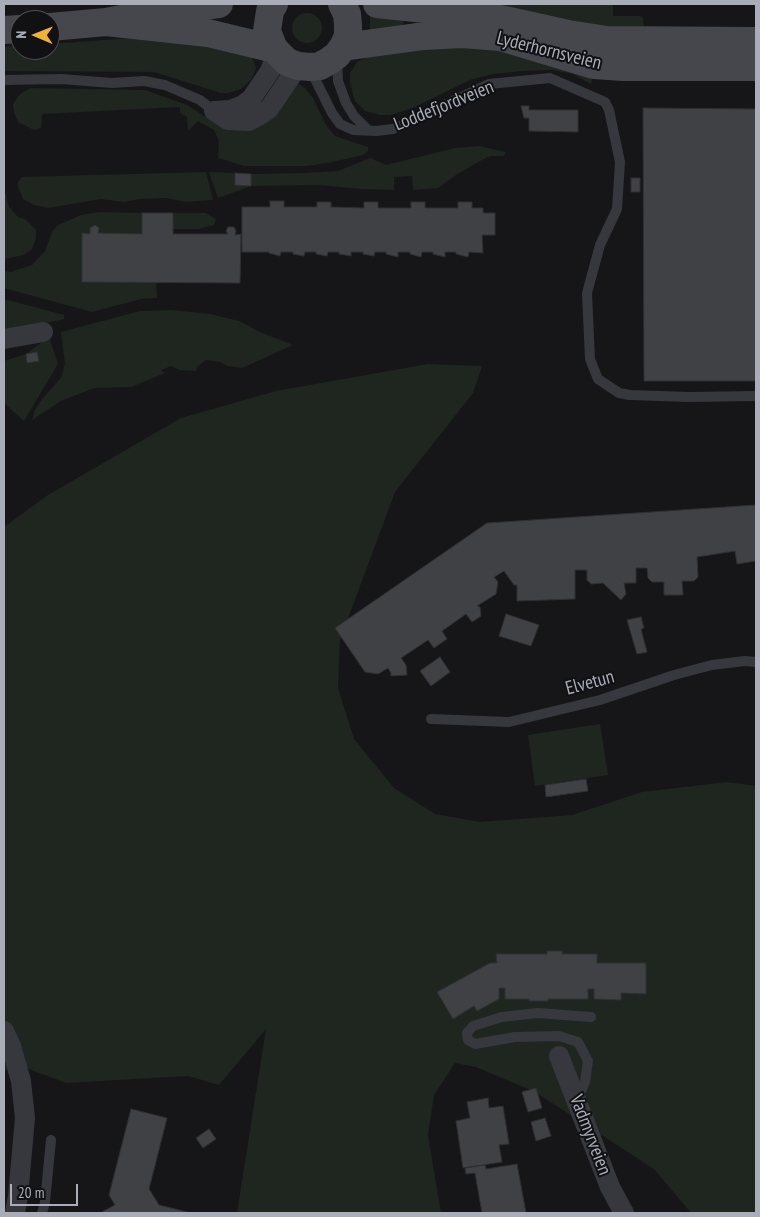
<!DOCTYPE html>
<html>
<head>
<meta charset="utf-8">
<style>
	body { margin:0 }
	#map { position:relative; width:760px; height:1217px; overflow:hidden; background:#161618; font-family:"PT Sans Narrow",sans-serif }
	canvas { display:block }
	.frame { position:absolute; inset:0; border:5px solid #a8adb8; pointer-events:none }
	.north { position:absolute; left:10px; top:10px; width:50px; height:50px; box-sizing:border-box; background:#111113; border:1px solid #4d4f55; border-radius:50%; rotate:271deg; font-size:14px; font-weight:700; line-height:20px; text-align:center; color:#a8adb8 }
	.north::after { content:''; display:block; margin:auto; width:18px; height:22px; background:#f2b134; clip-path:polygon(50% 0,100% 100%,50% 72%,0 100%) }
	.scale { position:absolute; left:10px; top:1184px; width:68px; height:22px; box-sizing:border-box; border:2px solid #a8adb8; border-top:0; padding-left:6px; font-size:15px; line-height:18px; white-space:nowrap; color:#a8adb8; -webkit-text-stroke:4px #111113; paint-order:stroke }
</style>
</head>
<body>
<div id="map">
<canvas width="760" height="1217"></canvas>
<div class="frame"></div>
<div class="north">N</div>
<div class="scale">20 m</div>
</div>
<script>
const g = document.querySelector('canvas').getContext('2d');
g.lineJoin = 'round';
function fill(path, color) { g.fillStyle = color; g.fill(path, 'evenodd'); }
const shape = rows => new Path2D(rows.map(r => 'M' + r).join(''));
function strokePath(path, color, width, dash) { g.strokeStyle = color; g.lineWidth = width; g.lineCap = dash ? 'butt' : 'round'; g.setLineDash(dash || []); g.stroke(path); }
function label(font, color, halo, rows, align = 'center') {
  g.font = font + ' "PT Sans Narrow",sans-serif'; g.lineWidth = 4; g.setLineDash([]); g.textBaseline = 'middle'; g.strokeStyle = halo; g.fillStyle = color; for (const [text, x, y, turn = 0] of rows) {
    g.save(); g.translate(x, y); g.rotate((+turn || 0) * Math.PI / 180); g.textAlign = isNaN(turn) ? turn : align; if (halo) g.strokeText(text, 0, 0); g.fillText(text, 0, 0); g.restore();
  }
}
fill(shape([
	[474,4,613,4,613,16,640,16,643,18,644,29,639,33],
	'292 28a15 15 0 1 1 30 0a15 15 0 1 1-30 0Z',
	[370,15,404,19,403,28,370,33],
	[132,38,235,49,252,57,256,68,251,80,241,89,228,93,221,93,154,72,4,71,4,47,20,46,20,50,50,50,50,44],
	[454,40,594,69,591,84,573,74,552,70,523,71,493,74,470,80,413,108,391,115,380,115,365,111,355,101,350,83,350,73,357,62,370,56],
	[296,83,305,88,313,98,326,125,335,136,368,147,368,151,363,155,332,162,308,166,244,166,218,158,219,141,214,130,198,121,188,131,187,117,180,113,180,107,42,114,41,128,34,130,18,122,14,113,13,104,20,94,31,88,145,90,187,105,224,129],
	[479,146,506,152,504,156,490,156,478,162,456,175,438,188,413,190,412,176,394,177,394,190,361,189,319,185,251,186,218,198,209,172,235,173,235,185,251,186,251,174,303,173,338,171,370,158,386,165,455,148],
	[206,172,213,200,186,202,166,198,140,199,124,202,101,199,48,208,34,205,23,199,18,186,18,182,22,177],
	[4,194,6,194,9,207,18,217,25,219,36,230,36,238,32,249,24,255,4,259],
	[100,212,142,213,142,234,82,234,82,282,156,283,157,298,141,299,92,312,4,288,4,271,11,272,32,265,45,251,52,232,58,225,81,215],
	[173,213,206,213,216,219,214,225,199,229,173,229],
	[4,299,64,315,64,319,4,332],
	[171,310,210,314,239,321,260,332,293,345,242,368,228,366,220,362,206,360,197,367,196,371,179,370,171,366,161,370,165,373,131,387,94,388,61,401,32,420,35,410,42,399,61,378,65,364,61,332,140,311],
	[49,337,58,364,24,421,4,403,4,361,26,354],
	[428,364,482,366,473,393,395,492,340,640,338,688,354,739,394,788,435,814,480,822,572,815,642,792,727,782,756,786,756,1213,691,1213,654,1169,535,1092,476,1067,455,1063,434,1095,428,1135,441,1213,237,1213,266,1029,219,1085,188,1076,66,1083,13,1063,4,1072,4,527,48,495,181,418,276,391],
	[600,724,608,775,535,786,528,735]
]), '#1e261f');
const building = shape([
	[521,106,529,106,529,110,578,110,578,132,529,131,529,118,524,118,521,106],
	[643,108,756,109,756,381,644,381,643,108],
	[235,173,251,174,251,186,235,185,235,173],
	[631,178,640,178,640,192,631,192,631,178],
	[270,201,284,201,284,207,317,207,317,202,331,202,331,207,364,208,364,202,378,202,378,208,411,208,411,202,425,202,425,208,458,208,458,202,472,202,472,208,483,208,483,213,495,213,495,235,482,235,483,253,469,252,468,257,456,254,456,252,445,252,445,257,433,254,433,252,422,252,421,257,410,254,410,252,398,252,398,257,386,254,386,252,375,252,374,256,363,254,363,252,351,252,351,256,339,254,339,252,328,252,327,256,316,254,316,252,305,252,304,256,293,254,293,252,281,252,280,256,269,253,269,252,242,252,242,207,270,207,270,201],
	[142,213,173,213,173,234,228,234,226,231,228,227,234,227,236,231,235,235,241,234,240,283,82,282,82,233,90,234,90,228,95,225,99,228,98,233,142,234,142,213],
	[37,352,39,361,27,363,26,354,37,352],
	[756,505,756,561,737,564,735,551,697,557,698,577,694,581,682,581,683,595,664,595,664,582,652,582,648,578,647,568,636,568,636,583,624,583,626,594,621,600,603,583,591,584,587,580,587,570,575,570,575,599,517,601,517,585,514,585,504,571,494,577,498,582,496,594,477,606,480,607,481,616,472,622,466,614,442,631,447,639,434,648,428,640,401,658,406,665,407,675,391,676,391,673,388,668,378,674,365,672,335,628,487,523,756,505],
	[506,614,539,625,531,646,499,636,506,614],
	[641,617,644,628,641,629,647,652,637,654,627,620,641,617],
	[440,657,450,672,431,686,420,671,440,657],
	[586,779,588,791,546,797,545,785,586,779],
	[547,951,562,951,562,954,597,954,597,963,646,963,646,994,621,993,621,1000,594,999,594,989,588,989,588,999,548,999,548,1001,529,1001,529,999,505,999,505,988,499,988,499,999,477,1011,474,1006,453,1019,437,992,490,963,497,963,496,954,547,954,547,951],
	[536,1088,542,1108,528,1112,522,1092,536,1088],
	[488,1098,489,1108,503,1106,509,1144,499,1145,502,1162,463,1168,456,1121,470,1118,467,1102,488,1098],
	[131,1109,167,1118,149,1189,159,1205,191,1213,100,1213,115,1205,109,1195,131,1109],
	[545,1118,551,1136,536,1141,531,1122,545,1118],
	[209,1129,216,1139,203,1148,196,1138,209,1129],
	[517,1164,526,1213,482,1213,475,1173,466,1174,465,1168,485,1165,486,1169,517,1164]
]);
fill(building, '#404145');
strokePath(building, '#303034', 1);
strokePath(shape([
	[337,58,338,81,346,103,354,116,368,130],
	[310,69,332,113,340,124,353,130,377,131,393,129,489,84,550,78,605,102,609,110,620,162,617,209,600,245,587,293,590,359,598,379,619,393,630,395,689,397,756,396],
	[4,80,61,79,112,83,144,81,165,85,200,100,214,111],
	[431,719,509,722,600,700,674,675,712,665,745,661,756,662],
	[577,1100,585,1082,588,1061,578,1042,559,1036,515,1037,475,1044,468,1040,467,1033,473,1026,502,1017,538,1013,591,1017],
	[42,1213,45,1202,51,1140]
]), '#37383d', 10);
strokePath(shape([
	[214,111,228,120,249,121,260,115,269,109,298,66],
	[214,111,231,110,243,105,251,99,270,71,277,53],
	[4,339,43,332],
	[4,1031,11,1046,21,1081,25,1118,18,1196,15,1213],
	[559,1056,610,1187,624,1213]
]), '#37383d', 20);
strokePath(shape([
	[274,4,270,11,267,31,274,49,287,62,298,66,310,67,320,66,329,61,337,55,343,47,348,36,348,25,347,14,342,4],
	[377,4,482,15,568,34,607,40,756,41],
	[106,22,208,33,274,49],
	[50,27,106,22,162,11,219,4],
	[4,30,20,29],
	[343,47,424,36,462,34,501,37,594,65,623,67,756,67]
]), '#45474d', 28);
label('19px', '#a8adb8', '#111113', [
	["Lyderhornsveien",549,51,14],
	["Loddefjordveien",444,106,-22],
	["Elvetun",590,683,-15],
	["Vadmyrveien",590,1135,69]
]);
</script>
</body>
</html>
